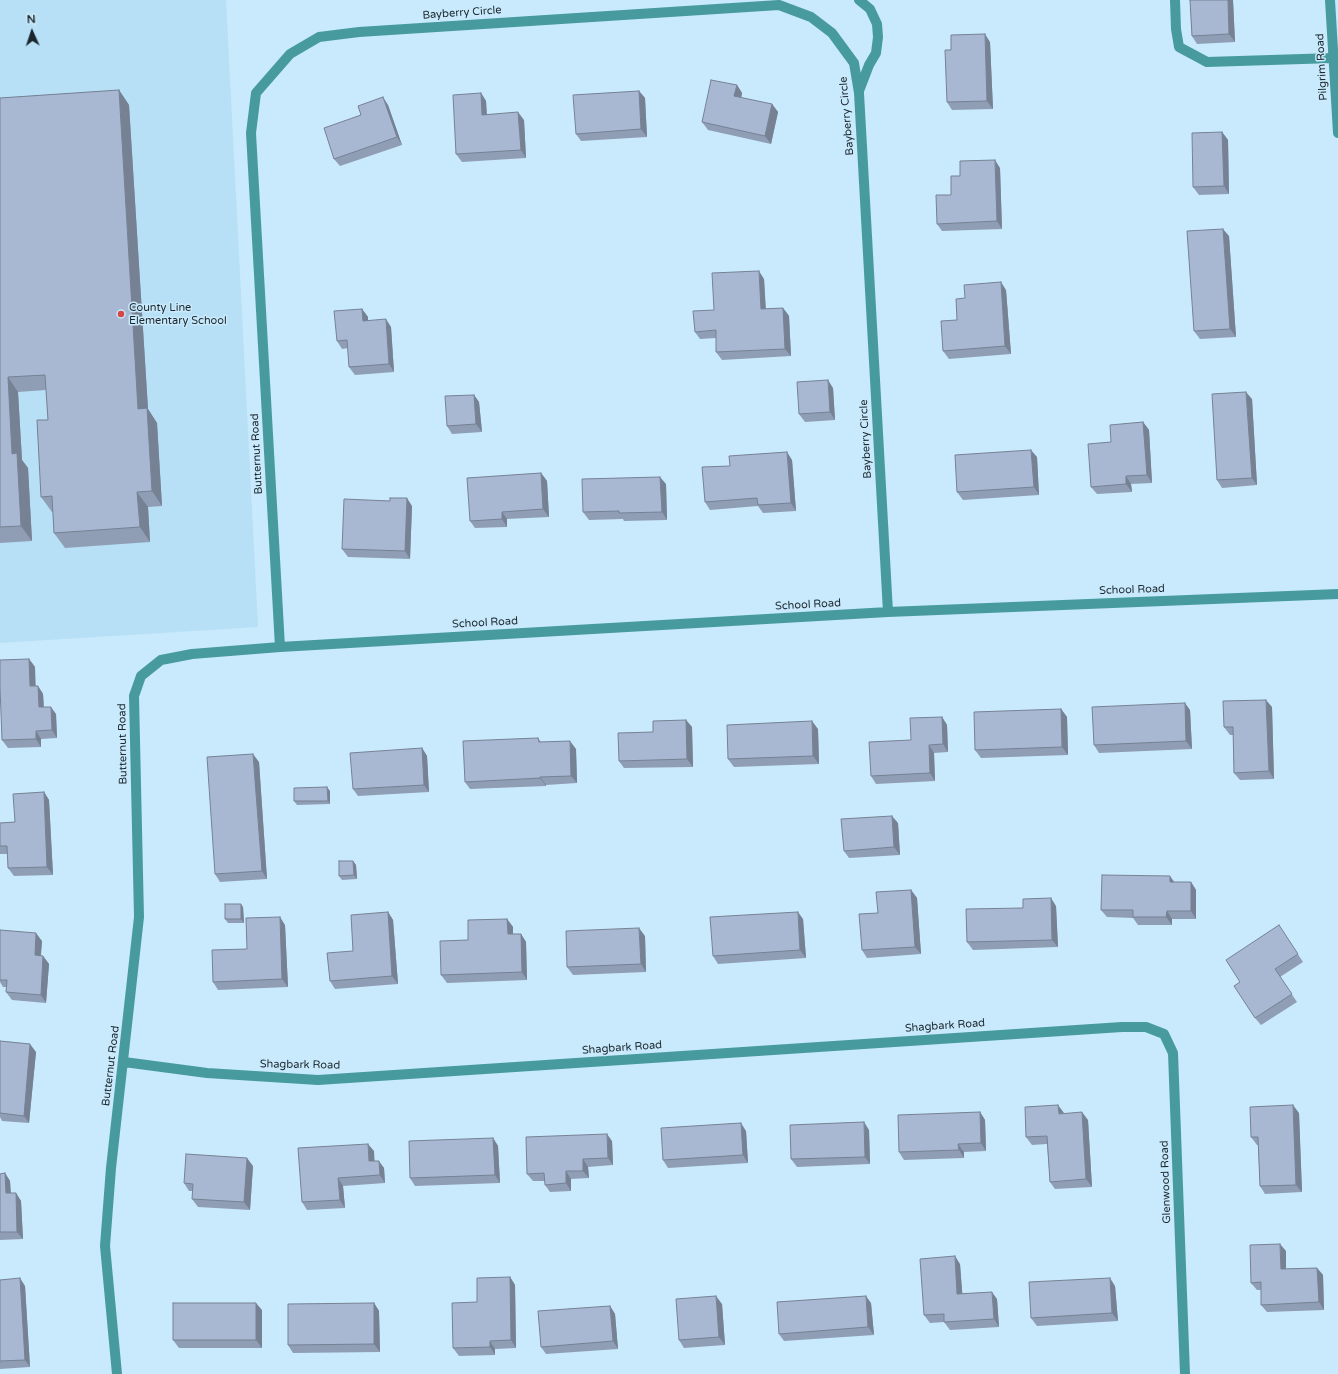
<!DOCTYPE html>
<html>
<head>
<meta charset="utf-8">
<style>
	body { margin:0 }
	#map { position:relative; width:1338px; height:1374px; overflow:hidden; background:#c9eafc; font-family:"Varela Round",sans-serif }
	canvas { display:block }
	.north { position:absolute; left:12px; top:12px; width:40px; height:40px; -webkit-text-stroke:3px #c9eafc; paint-order:stroke; rotate:357deg; font-size:11px; font-weight:700; line-height:16px; text-align:center; color:#1b272e }
	.north::after { content:''; display:block; margin:auto; width:14px; height:18px; background:#1b272e; clip-path:polygon(50% 0,100% 100%,50% 72%,0 100%) }
</style>
</head>
<body>
<div id="map">
<canvas width="1338" height="1374"></canvas>
<div class="north">N</div>
</div>
<script>
const g = document.querySelector('canvas').getContext('2d');
g.lineJoin = 'round';
function fill(path, color) { g.fillStyle = color; g.fill(path, 'evenodd'); }
const shape = rows => new Path2D(rows.map(r => 'M' + r).join(''));
function strokePath(path, color, width, dash) { g.strokeStyle = color; g.lineWidth = width; g.lineCap = dash ? 'butt' : 'round'; g.setLineDash(dash || []); g.stroke(path); }
function label(font, color, halo, rows, align = 'center') {
  g.font = font + ' "Varela Round",sans-serif'; g.lineWidth = 3; g.setLineDash([]); g.textBaseline = 'middle'; g.strokeStyle = halo; g.fillStyle = color; for (const [text, x, y, turn = 0] of rows) {
    g.save(); g.translate(x, y); g.rotate((+turn || 0) * Math.PI / 180); g.textAlign = isNaN(turn) ? turn : align; if (halo) g.strokeText(text, 0, 0); g.fillText(text, 0, 0); g.restore();
  }
}
fill(shape([
	[0,0,226,0,258,627,0,643]
]), '#b7e0f6');
strokePath(shape([
	[1175,0,1176,29,1179,47,1207,62,1334,58]
]), '#479b9f', 10);
strokePath(shape([
	[859,0,870,9,877,24,878,37,876,53,869,65,859,91],
	[280,647,251,133,256,93,290,54,319,37,359,32,779,5,811,17,832,33,854,63,859,93,888,612],
	[124,1062,207,1073,318,1080,1122,1027,1146,1027,1164,1034,1173,1053,1185,1374],
	[117,1374,105,1246,111,1168,139,917,134,696,141,676,161,660,192,654,280,647,888,612,1338,594]
]), '#479b9f', 10);
strokePath(shape([
	[1330,0,1338,133]
]), '#479b9f', 10);
fill(shape([
	[1190,0,1233,0,1235,42,1197,44,1192,36],
	[990,42,993,109,952,110,947,102,951,50],
	[737,85,742,93,741,98,772,104,778,112,771,144,708,130,702,122],
	[119,90,129,105,148,409,157,423,162,506,148,507,150,542,65,548,54,533,53,512,52,512,41,497,48,420,46,390,18,392,22,460,28,468,32,541,0,543,0,98],
	[639,91,645,98,647,137,581,141,576,134],
	[481,93,486,101,487,114,524,120,526,158,462,162,456,154],
	[388,105,402,145,340,166,334,159,361,115],
	[1222,132,1228,140,1229,194,1199,195,1193,187],
	[1000,168,1002,229,942,231,937,224,960,176],
	[1229,236,1236,337,1200,339,1194,331],
	[764,279,766,309,783,308,789,316,791,356,722,360,716,352,716,338,700,339,695,332,714,310],
	[1006,290,1011,354,949,359,943,351,957,320,965,298],
	[362,309,368,317,368,320,391,327,394,372,355,375,349,367,348,348,342,349,337,341],
	[833,388,835,420,805,422,799,414],
	[474,395,479,402,482,432,452,434,447,426],
	[1252,399,1257,485,1222,488,1217,480],
	[1143,422,1149,430,1152,483,1131,484,1132,492,1097,494,1091,487,1111,442],
	[1037,457,1039,495,963,500,957,492],
	[792,460,796,511,763,513,758,506,710,510,705,502,730,466],
	[541,473,547,481,549,517,507,519,507,527,475,528,470,521],
	[666,484,667,520,624,521,623,519,589,520,583,512],
	[390,501,412,506,410,559,348,557,342,549],
	[29,659,35,667,35,686,38,686,43,694,44,707,56,714,57,738,41,739,41,747,8,748,2,740],
	[1272,707,1274,779,1240,780,1234,773,1233,735,1230,735,1224,727],
	[1061,709,1067,717,1068,755,981,758,975,750],
	[1190,710,1192,749,1099,753,1094,745],
	[942,717,947,725,948,752,934,753,935,781,876,784,871,776,911,740],
	[686,720,692,727,693,767,624,768,619,761,653,732],
	[818,729,819,764,734,767,728,759],
	[538,738,541,742,576,749,577,783,546,785,546,786,470,789,465,782],
	[422,748,427,756,429,792,358,796,353,789],
	[259,762,267,879,220,882,215,874],
	[330,791,330,804,297,805,294,801],
	[44,792,49,800,53,875,14,876,8,868,8,854,0,854,0,823,15,822],
	[898,823,900,855,849,858,844,851],
	[353,861,356,865,357,879,342,880,339,876],
	[1175,882,1191,882,1196,890,1196,919,1172,919,1172,925,1138,925,1133,918,1107,917,1101,910],
	[911,890,917,898,921,954,867,958,862,950,878,913],
	[1056,906,1058,947,973,950,967,942,1023,908],
	[243,907,244,923,228,923,225,919],
	[388,912,393,920,398,984,335,989,330,981,353,951],
	[507,919,513,927,513,934,521,934,526,942,527,980,447,983,441,975,468,940],
	[803,919,806,958,718,964,713,956],
	[285,925,288,987,218,990,213,982,247,949],
	[0,930,42,941,41,956,43,956,49,964,46,1003,12,1000,6,992,7,987,3,987,0,982],
	[1284,933,1303,962,1280,977,1297,1002,1261,1025,1255,1018,1240,982],
	[645,936,646,972,573,975,567,967],
	[0,1041,36,1052,29,1123,2,1121,0,1117],
	[980,1112,985,1120,986,1151,964,1152,964,1158,904,1160,899,1152],
	[1064,1113,1088,1120,1092,1187,1055,1189,1050,1182,1047,1144,1032,1145,1026,1137],
	[1299,1113,1302,1192,1265,1194,1260,1186,1258,1145,1257,1145,1251,1137],
	[869,1130,870,1164,797,1167,791,1159],
	[746,1131,748,1163,668,1168,663,1160],
	[493,1138,498,1146,500,1183,415,1186,410,1178],
	[612,1141,613,1165,588,1167,589,1178,571,1179,571,1191,550,1192,545,1185,545,1181,533,1181,527,1174],
	[374,1151,374,1161,384,1168,385,1183,343,1186,345,1208,307,1210,302,1202],
	[253,1166,250,1210,198,1207,192,1199,193,1191,189,1191,184,1183],
	[5,1173,10,1181,11,1193,16,1193,21,1201,23,1239,0,1240,0,1174],
	[1286,1251,1286,1269,1317,1268,1323,1275,1324,1310,1267,1312,1261,1305,1261,1290,1257,1290,1251,1283],
	[960,1264,962,1293,997,1299,999,1327,950,1330,944,1322,930,1323,924,1315],
	[510,1277,515,1285,516,1348,495,1349,495,1355,459,1356,453,1348,477,1302],
	[0,1280,25,1286,30,1367,0,1369],
	[1115,1286,1118,1321,1037,1326,1031,1318],
	[374,1303,379,1311,380,1352,293,1353,288,1345],
	[871,1303,874,1335,784,1341,779,1334],
	[722,1304,725,1345,684,1348,679,1340],
	[610,1306,615,1314,618,1349,546,1354,541,1347],
	[262,1310,262,1348,179,1348,173,1340]
]), '#909eb5');
fill(shape([
	[1228,0,1233,0,1235,42,1229,34],
	[985,34,990,42,993,109,987,101],
	[737,85,742,93,740,104,734,96],
	[119,90,129,105,148,409,157,423,162,506,152,491,138,409],
	[639,91,645,98,647,137,641,129],
	[481,93,486,101,487,122,482,115],
	[383,97,388,105,402,145,397,137],
	[772,104,778,112,771,144,765,136],
	[518,112,524,120,526,158,521,150],
	[1222,132,1228,140,1229,194,1224,186],
	[995,160,1000,168,1002,229,997,221],
	[1223,229,1229,236,1236,337,1230,329],
	[759,271,764,279,766,317,761,309],
	[1001,282,1006,290,1011,354,1005,346],
	[783,308,789,316,791,356,785,349],
	[362,309,368,317,368,328,363,321],
	[386,319,391,327,394,372,389,364],
	[8,377,18,392,22,460,28,468,32,541,21,526,12,454],
	[828,380,833,388,835,420,830,412],
	[1246,392,1252,399,1257,485,1252,478],
	[474,395,479,402,482,432,476,424],
	[1143,422,1149,430,1152,483,1147,475],
	[1031,450,1037,457,1039,495,1034,487],
	[787,452,792,460,796,511,791,503],
	[541,473,547,481,549,517,543,509],
	[1126,476,1131,484,1132,492,1126,484],
	[660,477,666,484,667,520,662,512],
	[137,492,148,507,150,542,140,527],
	[407,498,412,506,410,559,405,551],
	[502,512,507,519,507,527,502,519],
	[29,659,35,667,36,694,30,686],
	[38,686,43,694,44,714,39,707],
	[1266,700,1272,707,1274,779,1269,771],
	[1185,703,1190,710,1192,749,1186,741],
	[51,707,56,714,57,738,52,730],
	[1061,709,1067,717,1068,755,1062,747],
	[942,717,947,725,948,752,943,744],
	[686,720,692,727,693,767,687,759],
	[812,721,818,729,819,764,813,756],
	[36,731,41,739,41,747,36,739],
	[570,741,576,749,577,783,571,776],
	[929,745,934,753,935,781,930,773],
	[422,748,427,756,429,792,424,785],
	[253,754,259,762,267,879,262,871],
	[540,777,546,785,546,786,540,778],
	[327,787,330,791,330,804,328,801],
	[44,792,49,800,53,875,47,867],
	[892,816,898,823,900,855,894,847],
	[353,861,356,865,357,879,354,875],
	[1170,876,1175,883,1170,882],
	[1191,882,1196,890,1196,919,1191,911],
	[911,890,917,898,921,954,915,947],
	[1051,898,1056,906,1058,947,1052,940],
	[241,904,243,907,244,923,241,919],
	[1167,911,1172,919,1172,925,1166,917],
	[388,912,393,920,398,984,392,976],
	[798,912,803,919,806,958,800,950],
	[280,917,285,925,288,987,282,979],
	[507,919,513,927,513,942,508,934],
	[639,928,645,936,646,972,641,964],
	[36,933,42,941,40,963,35,955],
	[521,934,526,942,527,980,522,972],
	[43,956,49,964,46,1003,41,995],
	[30,1044,36,1052,29,1123,24,1116],
	[1058,1105,1064,1113,1059,1114],
	[1293,1105,1299,1113,1302,1192,1296,1185],
	[980,1112,985,1120,986,1151,981,1143],
	[1082,1112,1088,1120,1092,1187,1086,1179],
	[864,1122,869,1130,870,1164,865,1157],
	[741,1123,746,1131,748,1163,743,1155],
	[607,1134,612,1141,613,1165,608,1158],
	[493,1138,498,1146,500,1183,495,1175],
	[368,1144,374,1151,375,1169,369,1161],
	[958,1144,964,1152,964,1158,959,1150],
	[247,1158,253,1166,250,1210,244,1202],
	[583,1159,588,1167,589,1178,583,1171],
	[379,1161,384,1168,385,1183,380,1175],
	[566,1171,571,1179,571,1191,566,1183],
	[5,1173,10,1181,11,1201,6,1193],
	[338,1178,343,1186,345,1208,340,1200],
	[16,1193,21,1201,23,1239,17,1232],
	[1280,1244,1286,1251,1286,1277,1281,1269],
	[955,1256,960,1264,963,1302,957,1294],
	[1317,1268,1323,1275,1324,1310,1319,1302],
	[510,1277,515,1285,516,1348,511,1340],
	[20,1278,25,1286,30,1367,25,1360],
	[1110,1278,1115,1286,1118,1321,1112,1313],
	[992,1292,997,1299,999,1327,994,1319],
	[716,1296,722,1304,725,1345,719,1337],
	[866,1296,871,1303,874,1335,868,1327],
	[256,1303,262,1310,262,1348,256,1340],
	[374,1303,379,1311,380,1352,374,1344],
	[610,1306,615,1314,618,1349,613,1341],
	[490,1341,495,1349,495,1355,490,1347]
]), '#768194');
const building = shape([
	[1190,0,1228,0,1229,34,1192,36,1190,0],
	[985,34,987,101,947,102,945,50,951,50,951,35,985,34],
	[711,80,737,85,734,96,772,104,765,136,702,122,711,80],
	[119,90,138,409,147,408,152,491,137,492,140,527,54,533,52,496,41,497,37,420,48,420,45,375,8,377,12,454,17,453,21,526,0,527,0,98,119,90],
	[639,91,641,129,576,134,573,95,639,91],
	[481,93,482,115,518,112,521,150,456,154,453,95,481,93],
	[383,97,397,137,334,159,324,128,361,115,358,106,383,97],
	[1222,132,1224,186,1193,187,1192,133,1222,132],
	[995,160,997,221,937,224,936,195,951,195,951,176,960,176,960,161,995,160],
	[1223,229,1230,329,1194,331,1187,231,1223,229],
	[759,271,761,309,783,308,785,349,716,352,716,330,695,332,693,311,714,310,712,273,759,271],
	[1001,282,1005,346,943,351,941,321,957,320,956,299,965,298,964,285,1001,282],
	[362,309,363,321,386,319,389,364,349,367,347,340,337,341,334,311,362,309],
	[828,380,830,412,799,414,797,382,828,380],
	[1246,392,1252,478,1217,480,1212,394,1246,392],
	[474,395,476,424,447,426,445,396,474,395],
	[1143,422,1147,475,1126,476,1126,484,1091,487,1088,444,1111,442,1110,425,1143,422],
	[1031,450,1034,487,957,492,955,455,1031,450],
	[787,452,791,503,758,505,757,498,705,502,702,467,730,466,729,456,787,452],
	[541,473,543,509,502,512,502,519,470,521,467,478,541,473],
	[660,477,662,512,619,513,619,511,583,512,582,479,660,477],
	[390,498,407,498,405,551,342,549,344,499,390,501,390,498],
	[29,659,30,686,38,686,39,707,51,707,52,730,36,731,36,739,2,740,0,687,0,660,29,659],
	[1266,700,1269,771,1234,773,1233,727,1224,727,1223,701,1266,700],
	[1185,703,1186,741,1094,745,1092,707,1185,703],
	[1061,709,1062,747,975,750,974,712,1061,709],
	[942,717,943,744,929,745,930,773,871,776,869,742,911,740,910,718,942,717],
	[686,720,687,759,619,761,618,733,653,732,653,721,686,720],
	[812,721,813,756,728,759,727,725,812,721],
	[538,738,539,742,570,741,571,776,540,777,540,778,465,782,463,741,538,738],
	[422,748,424,785,353,789,350,753,422,748],
	[253,754,262,871,215,874,207,757,253,754],
	[327,787,328,801,294,801,294,788,327,787],
	[44,792,47,867,8,868,7,846,0,846,0,823,15,822,13,794,44,792],
	[892,816,894,847,844,851,841,819,892,816],
	[339,861,353,861,354,875,339,876,339,861],
	[1102,875,1170,876,1170,882,1191,882,1191,911,1167,911,1166,917,1133,917,1133,910,1101,910,1102,875],
	[911,890,915,947,862,950,859,914,878,913,876,892,911,890],
	[1051,898,1052,940,967,942,966,909,1023,908,1023,899,1051,898],
	[225,904,241,904,241,919,225,919,225,904],
	[388,912,392,976,330,981,327,953,353,951,351,915,388,912],
	[798,912,800,950,713,956,710,917,798,912],
	[280,917,282,979,213,982,212,950,247,949,246,918,280,917],
	[507,919,508,934,521,934,522,972,441,975,440,941,468,940,468,920,507,919],
	[1279,925,1298,954,1275,969,1292,994,1255,1018,1234,986,1240,982,1226,960,1279,925],
	[639,928,641,964,567,967,566,931,639,928],
	[0,930,36,933,35,955,43,956,41,995,6,992,7,980,0,980,0,930],
	[0,1041,30,1044,24,1116,0,1113,0,1041],
	[1058,1105,1059,1114,1082,1112,1086,1179,1050,1182,1047,1136,1026,1137,1025,1107,1058,1105],
	[1293,1105,1296,1185,1260,1186,1258,1137,1251,1137,1250,1107,1293,1105],
	[980,1112,981,1143,958,1144,959,1150,899,1152,898,1115,980,1112],
	[864,1122,865,1157,791,1159,790,1125,864,1122],
	[741,1123,743,1155,663,1160,661,1128,741,1123],
	[607,1134,608,1158,583,1159,583,1171,566,1171,566,1183,545,1185,544,1173,527,1174,526,1137,607,1134],
	[493,1138,495,1175,410,1178,409,1141,493,1138],
	[368,1144,369,1161,379,1161,380,1175,338,1178,340,1200,302,1202,298,1148,368,1144],
	[186,1154,247,1158,244,1202,192,1199,193,1184,184,1183,186,1154],
	[5,1173,6,1193,16,1193,17,1232,0,1232,0,1174,5,1173],
	[1280,1244,1281,1269,1317,1268,1319,1302,1261,1305,1261,1282,1251,1283,1250,1245,1280,1244],
	[955,1256,957,1294,992,1292,994,1319,944,1322,944,1314,924,1315,920,1259,955,1256],
	[510,1277,511,1340,490,1341,490,1347,453,1348,452,1303,477,1302,477,1278,510,1277],
	[20,1278,25,1360,0,1361,0,1280,20,1278],
	[1110,1278,1112,1313,1031,1318,1029,1282,1110,1278],
	[716,1296,719,1337,679,1340,676,1299,716,1296],
	[866,1296,868,1327,779,1334,777,1302,866,1296],
	[173,1303,256,1303,256,1340,173,1340,173,1303],
	[374,1303,374,1344,288,1345,288,1304,374,1303],
	[610,1306,613,1341,541,1347,538,1311,610,1306]
]);
fill(building, '#a8b8d3');
strokePath(building, '#768194', 1);
for (const [x, y, r, color] of [
	[121,314,4,"#d54646"]
]) { const dot = new Path2D(); dot.arc(x, y, r, 0, 2 * Math.PI); g.fillStyle = color; g.fill(dot); strokePath(dot, '#c9eafc', 1.5); }
label('11px', '#1b272e', '#c9eafc', [
	["Bayberry Circle",462,13,-4],
	["Pilgrim Road",1322,67,-93],
	["Bayberry Circle",847,116,-95],
	["Bayberry Circle",866,439,-93],
	["Butternut Road",257,454,-93],
	["School Road",1132,590,-2],
	["School Road",808,605,-3],
	["School Road",485,623,-3],
	["Butternut Road",123,744,-91],
	["Shagbark Road",945,1026,-4],
	["Shagbark Road",622,1048,-4],
	["Shagbark Road",300,1065,1],
	["Butternut Road",111,1066,-83],
	["Glenwood Road",1166,1182,-92]
]);
label('11px', '#1b272e', '#c9eafc', [
	["County Line",129,308],
	["Elementary School",129,321]
], 'left');
</script>
</body>
</html>
